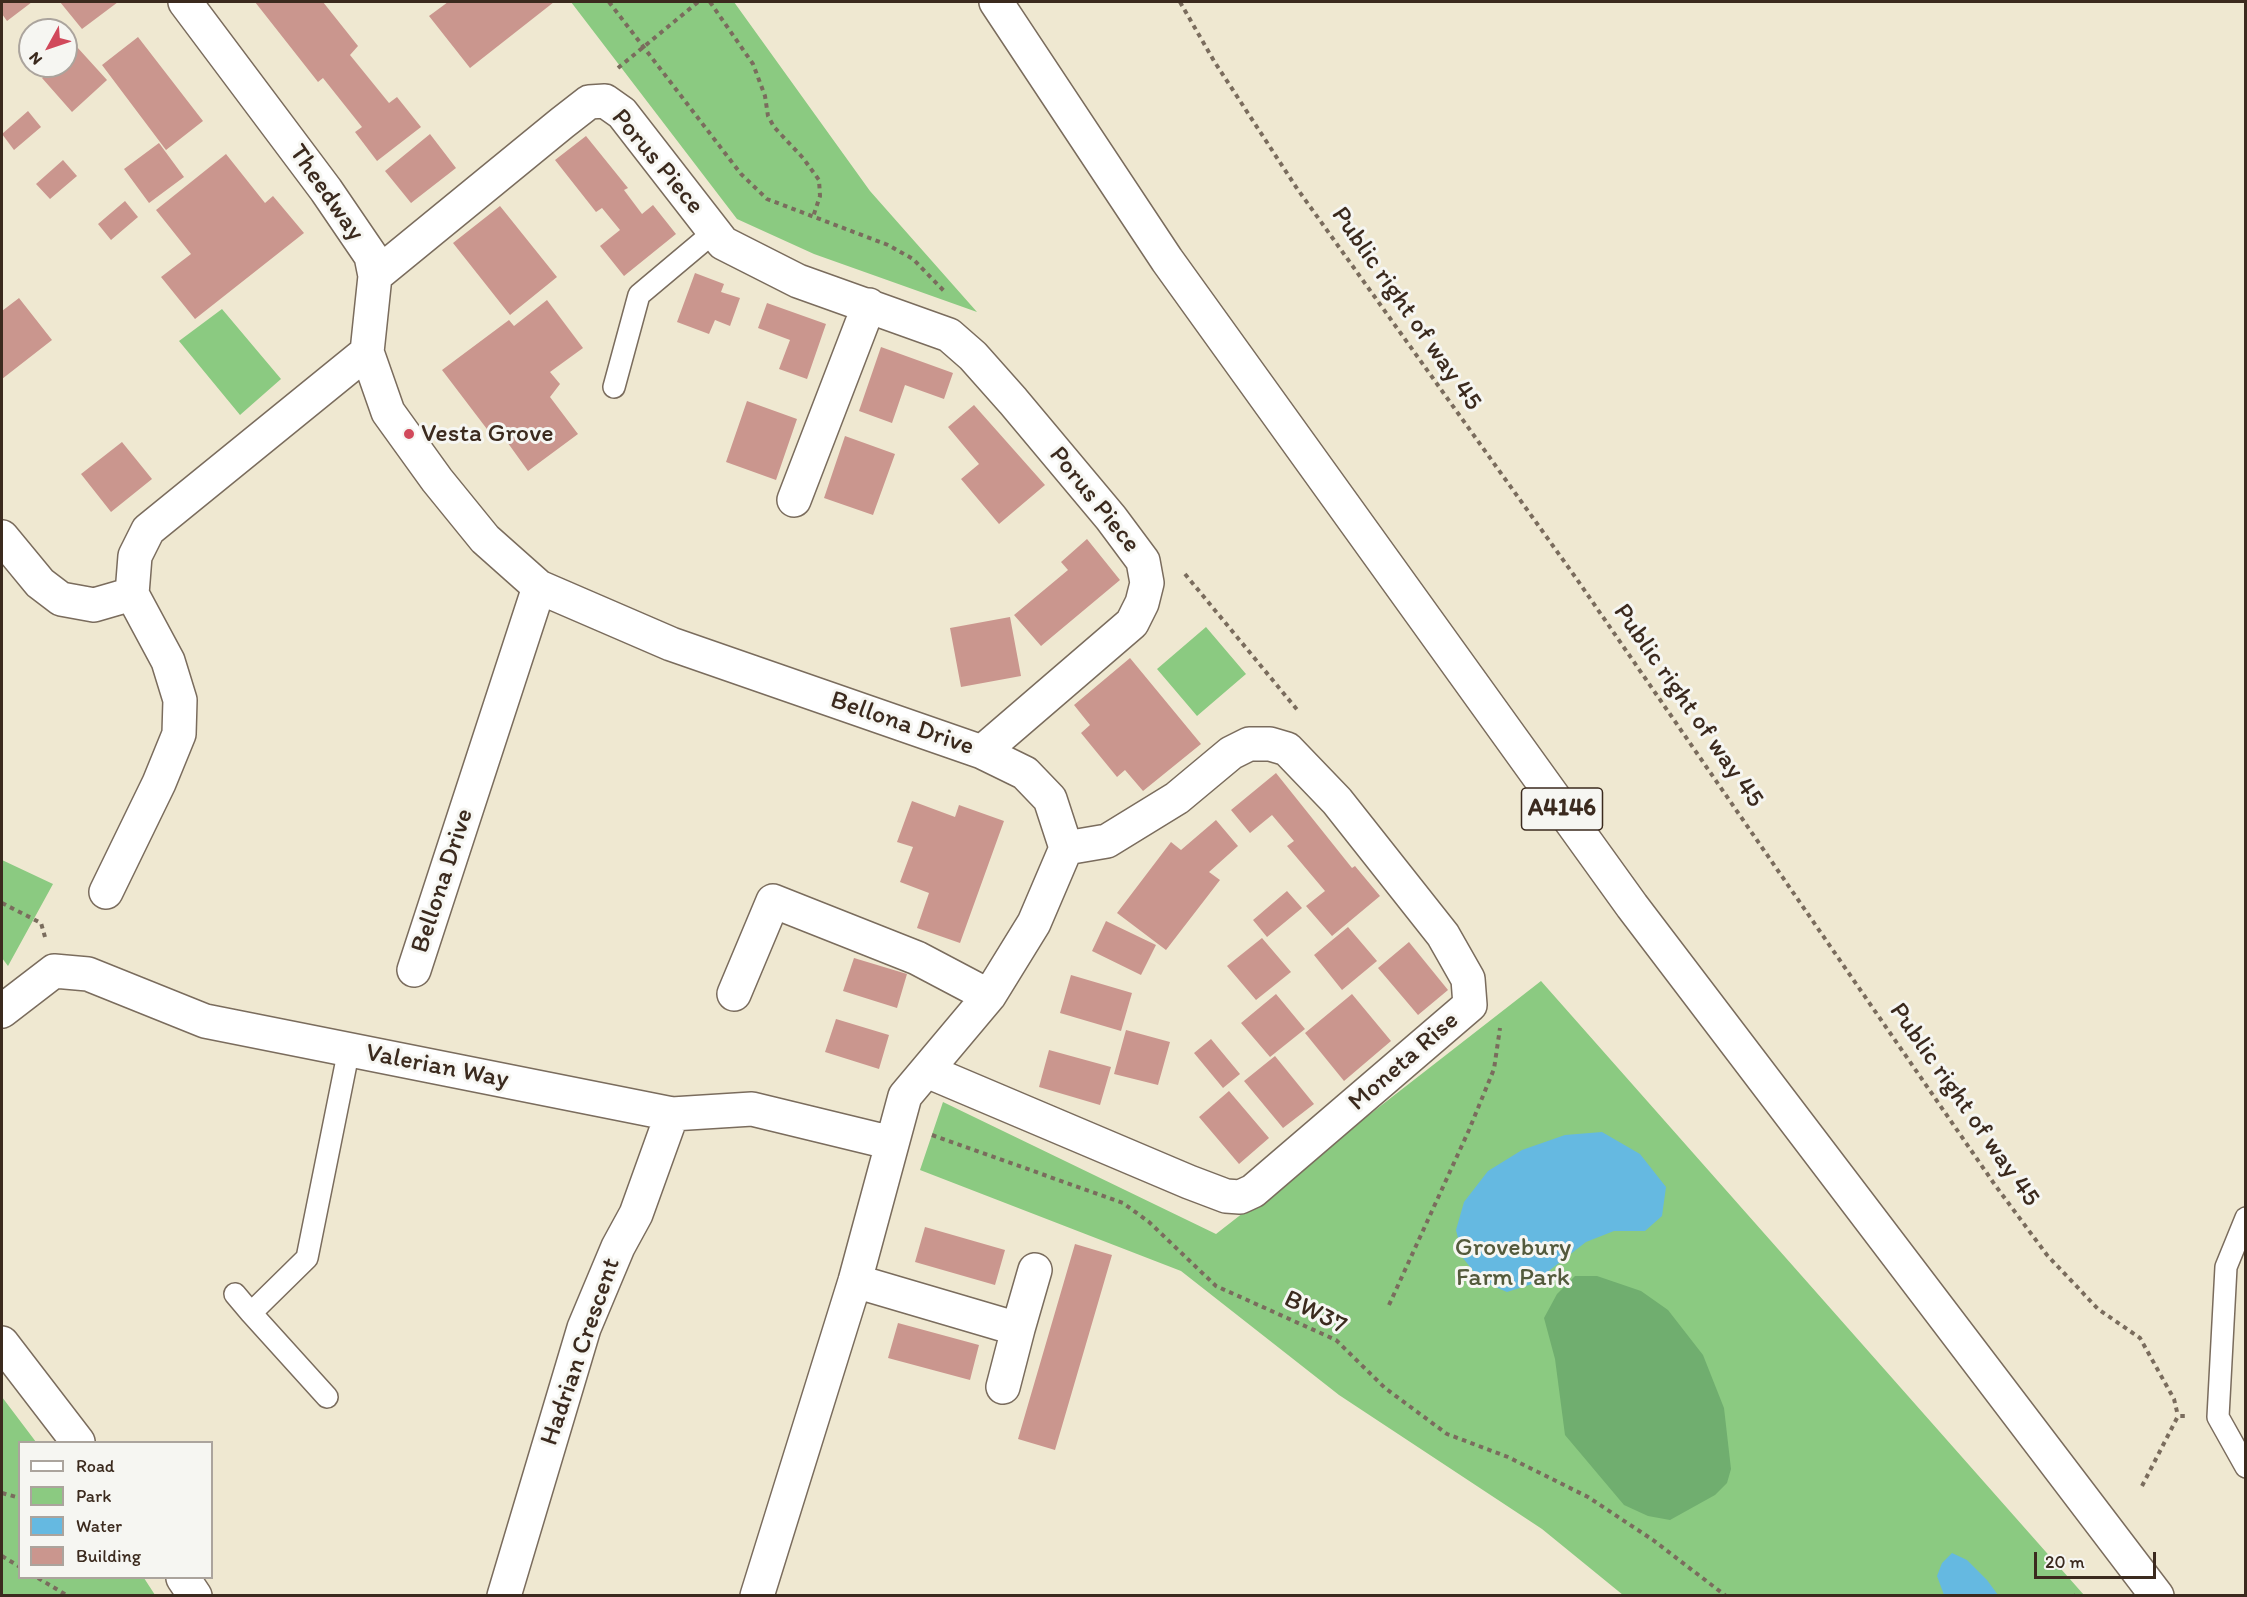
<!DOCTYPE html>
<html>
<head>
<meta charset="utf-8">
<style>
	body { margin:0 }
	#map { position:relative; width:2247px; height:1597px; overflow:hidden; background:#efe8d1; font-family:Itim,sans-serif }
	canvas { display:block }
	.frame { position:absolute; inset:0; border:3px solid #3b2a1e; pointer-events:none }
	.legend { position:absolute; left:18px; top:1441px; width:195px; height:138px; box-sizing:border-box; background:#f6f6f2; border:2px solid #aba49d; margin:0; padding:8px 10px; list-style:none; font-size:18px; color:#3b2a1e }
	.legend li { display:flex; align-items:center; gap:12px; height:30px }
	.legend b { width:30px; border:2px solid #aba49d }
	.north { position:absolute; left:18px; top:18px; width:60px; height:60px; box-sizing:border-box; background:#f6f6f2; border:2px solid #aba49d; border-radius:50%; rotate:230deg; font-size:16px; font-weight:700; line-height:24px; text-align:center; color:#3b2a1e }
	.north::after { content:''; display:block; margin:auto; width:21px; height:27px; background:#d1495b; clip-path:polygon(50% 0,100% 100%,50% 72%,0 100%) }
	.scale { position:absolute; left:2034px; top:1552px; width:122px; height:27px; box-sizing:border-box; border:3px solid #3b2a1e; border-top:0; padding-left:8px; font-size:18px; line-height:21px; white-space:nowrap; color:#3b2a1e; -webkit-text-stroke:4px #f6f6f2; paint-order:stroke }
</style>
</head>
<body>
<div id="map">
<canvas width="2247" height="1597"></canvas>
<div class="frame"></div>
<ul class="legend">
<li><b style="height:8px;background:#fff"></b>Road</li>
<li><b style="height:16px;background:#8bca81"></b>Park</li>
<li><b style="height:16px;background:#65b9e1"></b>Water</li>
<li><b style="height:16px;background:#ca968e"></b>Building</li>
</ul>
<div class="north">N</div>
<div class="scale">20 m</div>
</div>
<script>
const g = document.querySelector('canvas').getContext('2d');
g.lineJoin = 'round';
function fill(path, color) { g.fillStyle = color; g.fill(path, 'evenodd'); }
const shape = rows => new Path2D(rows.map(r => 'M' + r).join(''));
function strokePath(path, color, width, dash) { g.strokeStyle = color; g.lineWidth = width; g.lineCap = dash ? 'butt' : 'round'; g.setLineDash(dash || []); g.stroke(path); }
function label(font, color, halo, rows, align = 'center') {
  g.font = font + ' Itim,sans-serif'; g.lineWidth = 6; g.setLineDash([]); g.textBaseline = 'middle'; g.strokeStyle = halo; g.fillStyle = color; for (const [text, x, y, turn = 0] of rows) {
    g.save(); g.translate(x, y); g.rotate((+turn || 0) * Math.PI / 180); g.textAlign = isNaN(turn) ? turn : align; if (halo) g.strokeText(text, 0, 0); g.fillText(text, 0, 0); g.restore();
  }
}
fill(shape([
	[571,2,734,2,870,191,977,312,814,254,737,219],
	[222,309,281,379,240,415,179,341],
	[1206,627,1246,674,1197,716,1157,669],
	[2,860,53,884,8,966,2,958],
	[1541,981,2084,1595,1623,1595,1542,1529,1339,1395,1181,1271,920,1170,943,1102,1216,1234],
	[2,1397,36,1442,20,1442,20,1578,144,1578,155,1595,2,1595]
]), '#8bca81');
fill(shape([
	[1575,1276,1597,1276,1641,1291,1668,1310,1703,1355,1724,1408,1731,1469,1727,1483,1715,1495,1670,1520,1648,1516,1624,1505,1565,1435,1555,1359,1544,1318,1557,1294]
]), '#70ae6f');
fill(shape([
	[1602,1132,1640,1154,1666,1187,1662,1216,1645,1231,1614,1231,1586,1242,1532,1284,1507,1292,1481,1281,1463,1258,1456,1230,1464,1202,1488,1171,1522,1150,1565,1135],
	[1952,1553,1967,1560,1987,1580,1998,1595,1944,1595,1937,1576,1942,1563]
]), '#65b9e1');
fill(shape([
	[2,2,32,2,7,21,2,14],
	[60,2,118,2,82,29],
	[255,2,323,2,358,46,350,55,389,103,397,97,421,127,377,161,355,132,362,127,323,78,318,82],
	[448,2,554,2,470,68,429,16],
	[138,37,203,121,166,150,102,65],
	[77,47,107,80,72,112,42,78,55,66,66,66,66,56],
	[28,111,41,127,14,150,2,134],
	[430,134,456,168,411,203,385,171],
	[586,136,628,188,624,190,642,214,653,205,676,234,624,276,600,246,620,230,602,208,596,212,555,160],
	[159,143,184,177,149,203,124,169],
	[226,154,265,203,273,196,304,233,195,319,161,277,191,254,156,210],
	[63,160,77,176,50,199,36,184],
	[125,201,138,217,111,240,98,224],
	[500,206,557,277,510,315,453,243],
	[695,273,724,284,721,292,740,298,730,326,715,320,709,334,677,322],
	[19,298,52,340,2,379,2,311],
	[547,300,583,348,550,372,560,384,550,397,578,434,528,471,500,432,493,437,442,370,509,320,514,326],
	[767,303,826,324,807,379,779,369,790,340,758,328],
	[881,347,953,373,944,399,905,385,892,423,859,411],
	[747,401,797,419,776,480,726,462],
	[974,405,1045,485,999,524,961,479,979,464,948,427],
	[845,436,895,454,873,515,824,498],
	[122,442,152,479,111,512,81,474],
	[1087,539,1120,580,1041,646,1014,615,1068,570,1061,562],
	[1010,617,1021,676,961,687,950,628],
	[1130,658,1201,744,1143,791,1125,770,1117,777,1081,733,1090,725,1074,705],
	[1276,773,1352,868,1355,866,1380,896,1332,936,1306,906,1325,891,1287,846,1294,841,1272,815,1250,833,1231,810],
	[912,801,955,817,959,805,1004,821,960,943,917,928,929,893,900,882,913,847,897,842],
	[1216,820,1238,846,1209,872,1220,880,1166,950,1117,913,1171,842,1181,850],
	[1287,891,1302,908,1267,937,1253,920],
	[1106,921,1156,945,1141,975,1092,951],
	[1348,927,1377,961,1342,990,1314,955],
	[1262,938,1291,972,1256,1000,1227,966],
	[1409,942,1448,990,1418,1015,1378,968],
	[854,958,907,974,897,1008,843,991],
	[1071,975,1132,993,1121,1031,1060,1013],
	[1276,994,1305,1029,1270,1057,1241,1023],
	[1352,994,1391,1041,1344,1081,1305,1033],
	[836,1019,889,1035,879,1069,825,1052],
	[1126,1030,1170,1042,1158,1085,1114,1074],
	[1211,1039,1240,1074,1223,1088,1194,1053],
	[1049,1050,1111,1067,1100,1105,1039,1087],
	[1275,1056,1314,1104,1283,1128,1244,1081],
	[1229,1091,1269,1138,1239,1164,1199,1117],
	[925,1227,1005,1250,995,1285,915,1262],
	[1075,1244,1112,1255,1055,1450,1018,1439],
	[898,1323,979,1345,970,1380,888,1358]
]), '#ca968e');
const lane = shape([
	[614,387,639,295,714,232],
	[2246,1218,2226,1267,2218,1417,2246,1467],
	[235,1294,251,1313],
	[327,1397,251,1313,307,1258,349,1049]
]);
const street = shape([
	[185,2,326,190,371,256,375,276,367,352,388,412,437,480,485,539,539,587,671,644,982,752,1025,773,1050,799,1066,848,1034,923,989,996,905,1096,855,1281,757,1596],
	[375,276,562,123,589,102,605,101,622,113,723,243,798,281,949,335,973,356,1013,401,1111,518,1143,561,1147,583,1142,603,1132,623,982,752],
	[794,500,869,305],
	[2,537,40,583,61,599,94,605,132,594],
	[106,892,159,783,179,734,180,700,168,661,132,594,135,556,148,530,367,352],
	[414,970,539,587],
	[734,994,773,901,917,958,989,996],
	[2,1011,54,971,88,974,205,1021,672,1114,752,1109,892,1143],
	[927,1071,1189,1182,1226,1196,1240,1197,1253,1191,1470,1005,1468,979,1443,935,1337,801,1287,749,1270,744,1249,744,1231,753,1177,798,1107,841,1066,848],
	[855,1281,1018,1329,1003,1387],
	[1018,1329,1035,1270],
	[2,1343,78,1442],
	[183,1578,195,1596],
	[504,1596,584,1328,618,1247,636,1214,672,1114]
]);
const highway = shape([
	[996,2,1167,260,1632,906,2157,1596]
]);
strokePath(lane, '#7a6c5d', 24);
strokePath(street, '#7a6c5d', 36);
strokePath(highway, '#7a6c5d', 36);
strokePath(shape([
	[609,2,741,174,767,199,888,245,913,259,945,292],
	[710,2,753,64,765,96,768,116,774,127,803,158,819,180,820,196,813,217],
	[1180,2,1214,61,1296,187,1576,578,1995,1185,2047,1255,2098,1309,2140,1338,2174,1399,2178,1416],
	[618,68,698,2],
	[1185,574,1299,712],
	[2,903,41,923,45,937],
	[932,1135,1123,1203,1149,1222,1216,1286,1336,1340,1385,1388,1447,1434,1508,1457,1588,1497,1653,1540,1726,1596],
	[1389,1305,1469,1130,1494,1069,1500,1028],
	[2142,1486,2178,1416,2188,1416],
	[2,1493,20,1498],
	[2,1556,20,1567],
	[38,1578,68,1596],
	[2075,1596,2076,1595]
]), '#7a6c5d', 4, [4.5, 4.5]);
strokePath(lane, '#fff', 21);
strokePath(street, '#fff', 33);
strokePath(highway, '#fff', 33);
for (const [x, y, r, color] of [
	[409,434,6,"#d1495b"]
]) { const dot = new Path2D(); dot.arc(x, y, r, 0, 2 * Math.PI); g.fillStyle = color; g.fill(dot); strokePath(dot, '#f6f6f2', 2); }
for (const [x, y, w] of [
	[1562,809,81]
]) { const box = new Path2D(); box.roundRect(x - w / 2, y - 21, w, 42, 4.5); g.fillStyle = '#f6f6f2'; g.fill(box); strokePath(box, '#3b2a1e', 1.5); }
label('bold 24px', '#3b2a1e', null, [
	["A4146",1562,809]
]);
label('26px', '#3b2a1e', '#f6f6f2', [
	["Porus Piece",657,162,50],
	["Theedway",326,193,55],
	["Public right of way 45",1406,309,55],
	["Porus Piece",1094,500,51],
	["Public right of way 45",1688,706,55],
	["Bellona Drive",902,724,19],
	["Bellona Drive",443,881,-72],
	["Moneta Rise",1404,1062,-41],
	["Valerian Way",437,1067,11],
	["Public right of way 45",1964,1105,55],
	["BW37",1315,1313,27],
	["Hadrian Crescent",581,1352,-71]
]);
label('26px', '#3b2a1e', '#f6f6f2', [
	["Vesta Grove",421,434]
], 'left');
label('26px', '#535a3c', '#f6f6f2', [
	["Grovebury",1513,1248],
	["Farm Park",1513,1278]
]);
</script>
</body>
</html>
